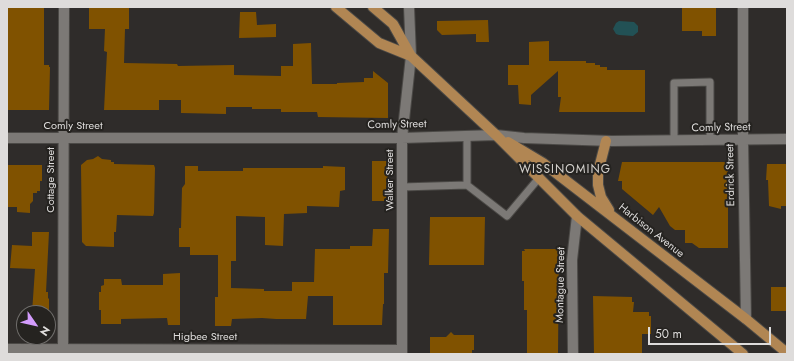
<!DOCTYPE html>
<html>
<head>
<meta charset="utf-8">
<style>
	body { margin:0 }
	#map { position:relative; width:794px; height:361px; overflow:hidden; background:#2f2c2a; font-family:Jost,sans-serif }
	canvas { display:block }
	.frame { position:absolute; inset:0; border:8px solid #dedcdb; pointer-events:none }
	.north { position:absolute; left:16px; top:305px; width:40px; height:40px; box-sizing:border-box; background:#252320; border:1px solid #6f6d6b; border-radius:50%; rotate:124deg; font-size:11px; font-weight:700; line-height:16px; text-align:center; color:#dedcdb }
	.north::after { content:''; display:block; margin:auto; width:14px; height:18px; background:#d39cfc; clip-path:polygon(50% 0,100% 100%,50% 72%,0 100%) }
	.scale { position:absolute; left:648px; top:327px; width:123px; height:18px; box-sizing:border-box; border:2px solid #dedcdb; border-top:0; padding-left:5px; font-size:12px; line-height:14px; white-space:nowrap; color:#dedcdb; -webkit-text-stroke:3px #252320; paint-order:stroke }
</style>
</head>
<body>
<div id="map">
<canvas width="794" height="361"></canvas>
<div class="frame"></div>
<div class="north">N</div>
<div class="scale">50 m</div>
</div>
<script>
const g = document.querySelector('canvas').getContext('2d');
g.lineJoin = 'round';
function fill(path, color) { g.fillStyle = color; g.fill(path, 'evenodd'); }
const shape = rows => new Path2D(rows.map(r => 'M' + r).join(''));
function strokePath(path, color, width, dash) { g.strokeStyle = color; g.lineWidth = width; g.lineCap = dash ? 'butt' : 'round'; g.setLineDash(dash || []); g.stroke(path); }
function label(font, color, halo, rows, align = 'center') {
  g.font = font + ' Jost,sans-serif'; g.lineWidth = 4; g.setLineDash([]); g.textBaseline = 'middle'; g.strokeStyle = halo; g.fillStyle = color; for (const [text, x, y, turn = 0] of rows) {
    g.save(); g.translate(x, y); g.rotate((+turn || 0) * Math.PI / 180); g.textAlign = isNaN(turn) ? turn : align; if (halo) g.strokeText(text, 0, 0); g.fillText(text, 0, 0); g.restore();
  }
}
fill(shape([
	[619,21,634,22,638,26,638,32,633,36,619,35,616,34,613,29,616,23]
]), '#225155');
fill(shape([
	[7,7,44,7,44,65,49,65,49,67,50,67,49,110,7,110],
	[89,7,129,7,129,29,125,29,124,63,177,64,178,66,234,65,234,75,281,76,281,66,293,66,293,44,311,43,312,84,337,84,337,83,364,82,364,78,373,78,373,71,388,83,388,118,318,117,317,112,281,112,281,109,252,109,252,107,226,107,226,114,181,113,181,100,159,100,159,110,104,110,107,52,104,51,105,29,89,29],
	[682,7,716,7,716,36,702,36,702,31,682,31],
	[240,12,256,12,257,25,276,24,276,37,239,38],
	[488,20,489,42,476,42,476,34,442,35,437,30,437,21],
	[549,41,549,61,586,61,586,63,595,63,595,65,600,65,600,67,607,67,607,70,645,70,645,112,559,112,561,97,558,97,558,71,531,95,531,105,519,104,518,85,508,85,508,65,529,65,529,42],
	[98,156,102,159,111,160,111,162,114,162,114,164,154,165,155,168,154,213,153,216,117,215,116,232,114,232,114,247,86,246,82,242,81,165,87,160,93,159],
	[372,161,388,161,388,201,372,201],
	[622,162,728,162,728,248,699,248,692,243,685,243,685,230,675,230,670,226,659,207,653,215,622,189,622,181,618,181],
	[767,164,787,164,787,206,781,206,781,209,769,206,768,180,766,180],
	[7,165,42,165,42,181,40,181,40,191,37,191,37,193,33,193,33,201,30,204,30,213,17,212,17,207,7,207],
	[185,166,198,166,198,171,243,171,243,168,323,168,323,166,345,167,345,190,340,191,339,207,307,206,307,213,284,214,283,246,265,245,265,217,236,216,236,261,231,261,231,288,264,289,264,291,292,291,292,282,314,282,315,249,350,249,350,246,372,246,373,229,389,229,388,273,384,273,384,304,383,304,382,325,333,325,333,296,308,296,306,319,276,319,262,318,232,319,231,326,215,326,215,297,218,297,218,255,190,255,190,247,179,247,179,228,181,228,182,188,185,184],
	[430,217,485,217,484,265,429,265],
	[32,232,49,232,46,292,48,292,48,298,49,299,49,313,32,313,35,269,10,268,12,245,32,246],
	[524,249,559,249,558,354,527,354,527,310,524,310,524,281,522,281,522,251,525,251],
	[180,273,180,325,168,325,167,318,121,319,121,324,101,324,101,310,99,310,99,292,101,292,101,286,104,285,104,279,121,279,122,285,163,285,163,274],
	[771,287,787,287,787,311,771,311],
	[593,296,632,297,632,302,634,302,633,312,649,312,649,316,651,316,651,334,642,334,642,354,594,354],
	[451,332,454,335,474,335,474,350,472,350,472,354,430,354,430,337,446,337]
]), '#805200');
const lane = shape([
	[674,140,674,83,710,82,710,140],
	[467,185,507,216,539,178],
	[402,187,467,185,467,136]
]);
const street = shape([
	[743,7,743,139,746,319],
	[7,138,402,138,496,135,524,138,612,141,787,139],
	[7,349,402,350],
	[63,354,64,7],
	[402,354,402,138,411,56,409,7],
	[573,354,572,260,577,216]
]);
const primary = shape([
	[336,7,379,43,411,56],
	[373,7,393,24,411,56,496,135,577,216,743,354],
	[606,141,598,172,598,185,601,197,609,210],
	[508,142,543,163,746,319,787,353]
]);
strokePath(lane, '#4b4946', 9);
strokePath(street, '#4b4946', 12);
strokePath(primary, '#4b4946', 12);
strokePath(lane, '#7c7976', 7);
strokePath(street, '#7c7976', 10);
strokePath(primary, '#b18653', 10);
label('11px', '#dedcdb', '#252320', [
	["Comly Street",397,125,-1],
	["Comly Street",73,126],
	["Comly Street",721,128,-1],
	["Erdrick Street",731,175,-91],
	["Cottage Street",51,180,-90],
	["Walker Street",390,180,-90],
	["Harbison Avenue",651,231,38],
	["Montague Street",561,285,-89],
	["Higbee Street",205,337]
]);
g.letterSpacing = '1px';
label('12px', '#d3d0cc', '#252320', [
	["WISSINOMING",565,170]
]);
g.letterSpacing = '0px';
</script>
</body>
</html>
